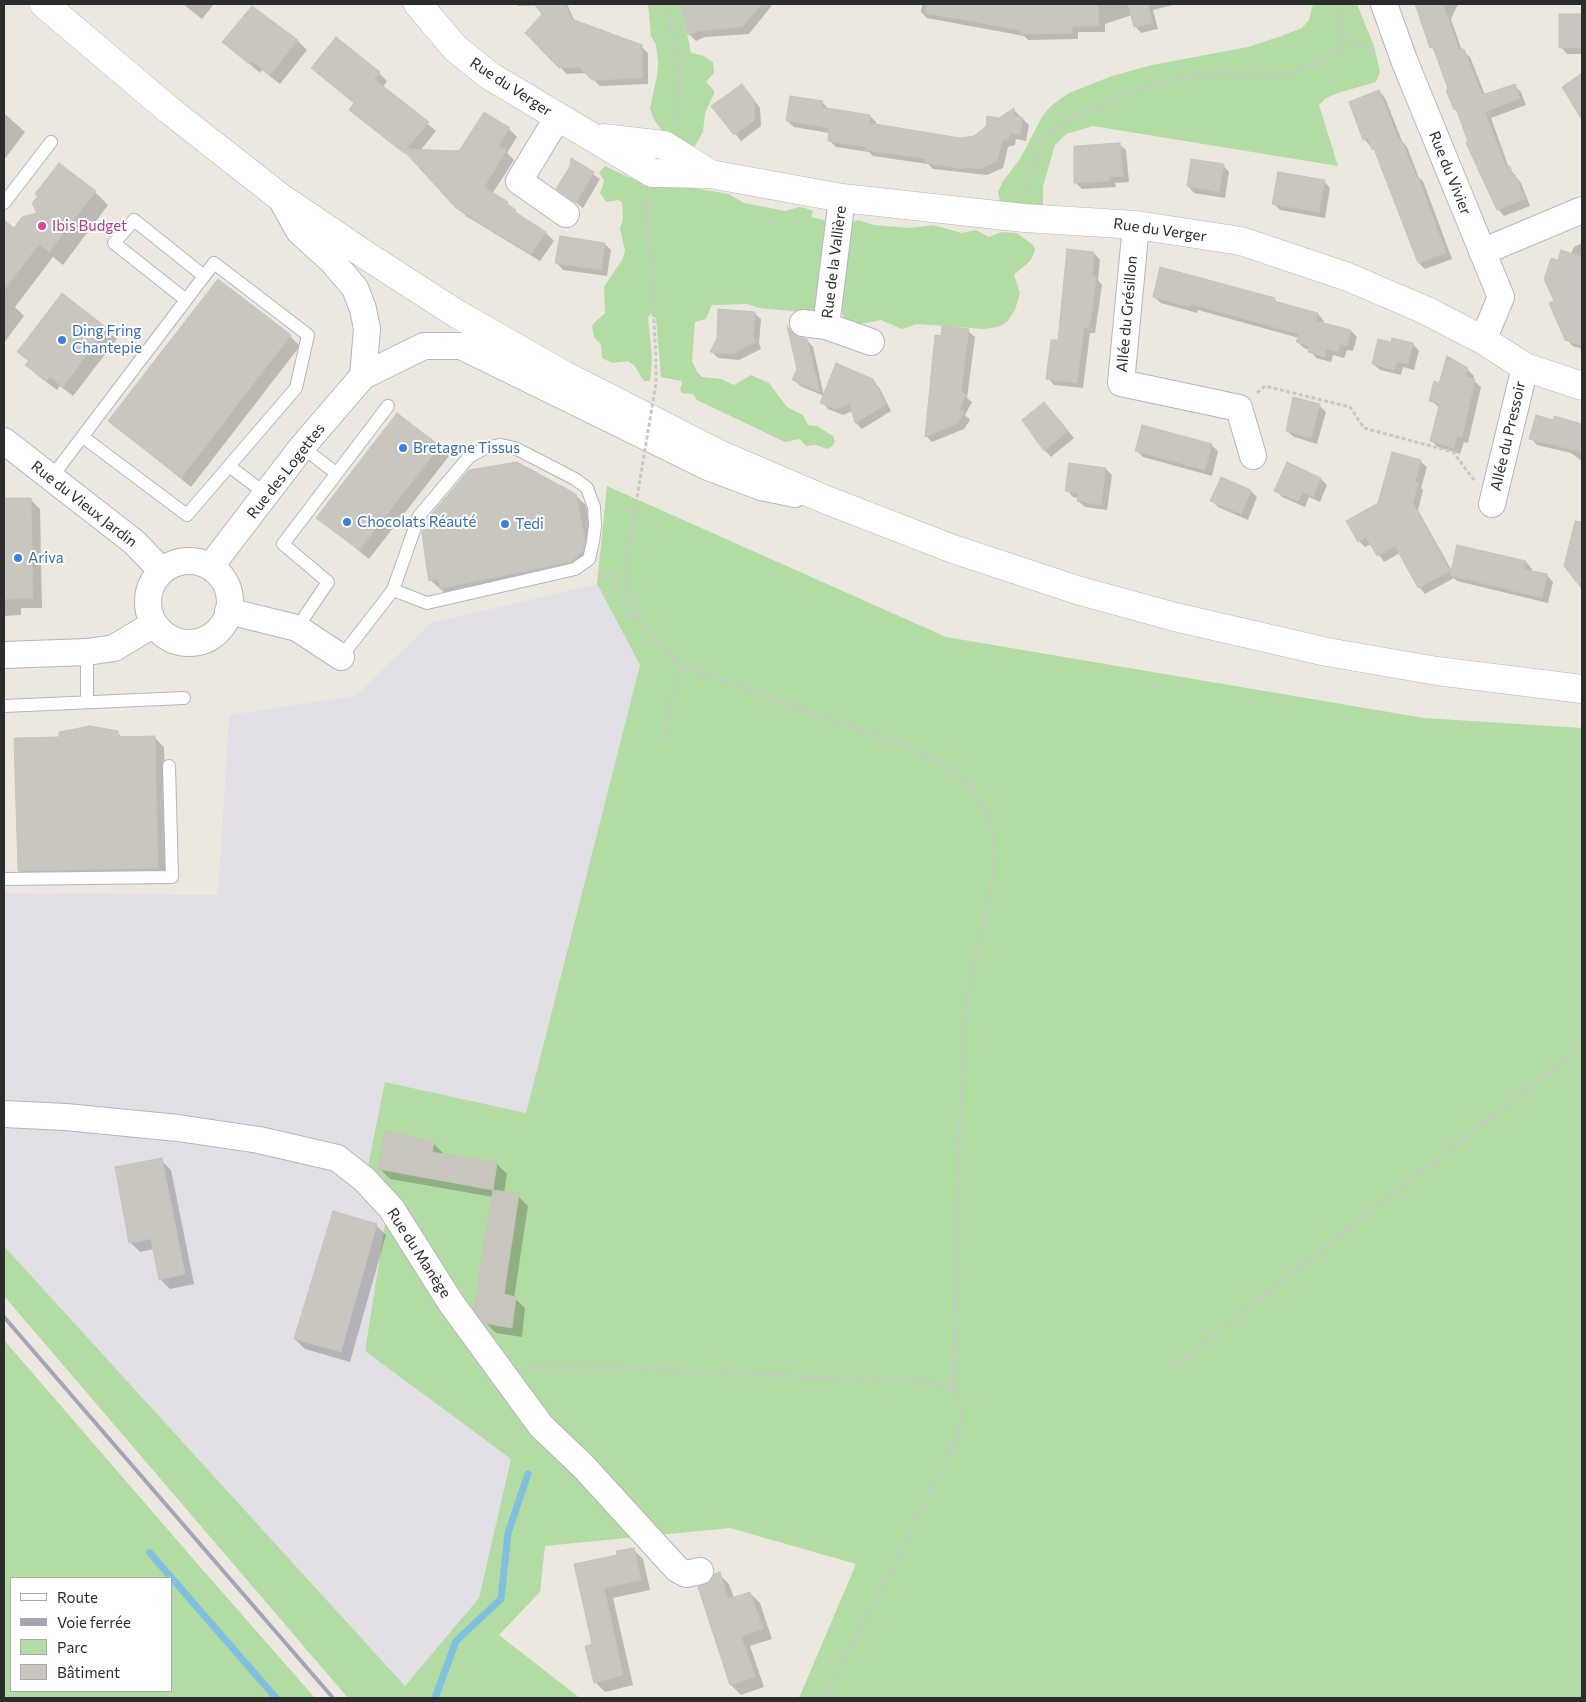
<!DOCTYPE html>
<html>
<head>
<meta charset="utf-8">
<style>
	body { margin:0 }
	#map { position:relative; width:1586px; height:1702px; overflow:hidden; background:#ece8e0; font-family:Commissioner,sans-serif }
	canvas { display:block }
	.frame { position:absolute; inset:0; border:5px solid #2c2c2c; pointer-events:none }
	.legend { position:absolute; left:10px; top:1577px; width:162px; height:115px; box-sizing:border-box; background:#fff; border:1px solid #ababab; margin:0; padding:6px 9px; list-style:none; font-size:15px; color:#2c2c2c }
	.legend li { display:flex; align-items:center; gap:10px; height:25px }
	.legend b { width:25px; border:1px solid #ababab }
</style>
</head>
<body>
<div id="map">
<canvas width="1586" height="1702"></canvas>
<div class="frame"></div>
<ul class="legend">
<li><b style="height:6px;background:#fff"></b>Route</li>
<li><b style="height:6px;background:#a4a5b4"></b>Voie ferrée</li>
<li><b style="height:14px;background:#b3dba4"></b>Parc</li>
<li><b style="height:14px;background:#c8c6bf"></b>Bâtiment</li>
</ul>
</div>
<script>
const g = document.querySelector('canvas').getContext('2d');
g.lineJoin = 'round';
function fill(path, color) { g.fillStyle = color; g.fill(path, 'evenodd'); }
const shape = rows => new Path2D(rows.map(r => 'M' + r).join(''));
function strokePath(path, color, width, dash) { g.strokeStyle = color; g.lineWidth = width; g.lineCap = dash ? 'butt' : 'round'; g.setLineDash(dash || []); g.stroke(path); }
function label(font, color, halo, rows, align = 'center') {
  g.font = font + ' Commissioner,sans-serif'; g.lineWidth = 4; g.setLineDash([]); g.textBaseline = 'middle'; g.strokeStyle = halo; g.fillStyle = color; for (const [text, x, y, turn = 0] of rows) {
    g.save(); g.translate(x, y); g.rotate((+turn || 0) * Math.PI / 180); g.textAlign = isNaN(turn) ? turn : align; if (halo) g.strokeText(text, 0, 0); g.fillText(text, 0, 0); g.restore();
  }
}
fill(shape([
	[597,584,640,665,526,1113,386,1082,390,1192,365,1351,511,1459,479,1598,405,1686,4,1246,4,893,218,895,229,715,355,696,431,623]
]), '#e2e0e6');
fill(shape([
	[648,4,681,4,691,53,704,56,713,62,714,73,706,82,714,91,714,94,705,113,703,132,695,146,691,147,664,134,653,118,650,108,657,76,658,62,656,45,651,36],
	[1313,4,1357,4,1374,46,1380,72,1376,82,1338,93,1326,98,1319,105,1338,166,1093,126,1066,134,1055,145,1043,186,1043,208,1002,208,998,192,1003,181,1020,159,1043,115,1052,105,1069,93,1112,76,1152,65,1248,47,1281,36,1302,28,1309,20],
	[605,166,628,177,729,194,744,203,785,211,799,207,805,208,813,211,811,217,831,222,819,308,813,312,802,312,759,308,747,304,712,305,706,319,695,322,692,361,697,372,702,377,721,379,734,385,751,375,769,383,787,407,803,415,808,425,817,426,833,436,835,442,831,447,827,449,816,445,806,446,800,439,785,442,697,400,693,394,682,393,680,390,682,381,661,377,656,319,652,313,648,317,652,357,650,381,644,381,634,365,628,361,612,363,602,358,601,345,594,337,592,327,593,324,605,313,604,287,622,260,625,251,620,229,623,219,622,202,618,200,606,202,600,193,604,181,599,172],
	[858,220,874,225,910,228,933,225,962,233,976,230,989,237,1001,232,1017,233,1033,245,1035,250,1031,260,1014,275,1020,293,1015,310,1007,322,998,327,984,329,917,324,902,329,881,320,856,325,847,322,840,310,850,223],
	[607,486,946,637,1424,718,1582,728,1582,1698,799,1698,856,1564,730,1528,545,1546,540,1592,499,1635,580,1698,348,1698,4,1296,4,1246,405,1686,479,1598,511,1459,365,1351,390,1192,368,1166,385,1082,526,1113,640,665,597,584],
	[4,1340,195,1561,315,1698,4,1698],
	[11,1578,171,1578,171,1691,11,1691]
]), '#b3dba4');
fill(shape([
	[183,4,214,4,202,19],
	[516,4,567,4,575,22,641,46,648,53,648,84,600,86,587,73,567,74,526,33,552,5,518,6],
	[683,4,773,4,749,34,705,37,696,41,689,34],
	[922,4,1046,5,1177,4,1153,10,1158,29,1141,33,1135,26,1132,15,1105,24,1105,32,1078,32,1078,39,1028,40,1024,36,927,18,921,12],
	[1422,4,1458,4,1451,19,1462,51,1470,57,1485,95,1514,85,1521,92,1526,105,1491,118,1509,168,1521,183,1530,206,1504,216,1498,209,1459,114,1455,109,1436,52,1431,47,1419,11],
	[1560,15,1582,15,1582,54,1567,54,1561,47],
	[297,40,307,50,280,84,262,70,260,73,224,42],
	[313,68,379,73,387,81,383,87,436,131,420,151,459,152,509,129,517,137,507,153,514,160,492,194,507,203,522,218,546,233,554,241,540,261,466,216,413,159,359,118,355,104],
	[1379,91,1385,98,1402,141,1407,147,1419,178,1423,181,1452,259,1425,269,1419,263,1377,153,1364,139],
	[748,92,760,108,761,126,741,141,713,106],
	[822,102,828,108,870,116,876,122,876,126,960,139,974,137,1014,110,1029,125,1026,141,1016,139,1015,145,1008,147,1003,168,987,175,933,169,928,164,873,156,869,152,836,147,829,140,829,133,794,127,787,121],
	[4,113,25,132,4,160],
	[1119,144,1126,150,1129,182,1115,183,1116,187,1082,189,1076,183],
	[572,160,600,179,583,208,558,189,572,166],
	[1223,165,1229,172,1225,198,1194,193,1188,186],
	[1324,181,1330,188,1325,218,1280,210,1274,204],
	[95,192,108,205,63,265,53,257,15,307,24,316,4,343,4,235,10,227,14,230],
	[1582,243,1582,272,1569,267,1582,291,1582,349,1573,346,1566,339,1555,301,1567,262,1574,247],
	[605,244,611,250,607,276,563,270,557,263],
	[1094,253,1100,260,1098,280,1102,285,1095,333,1090,333,1083,388,1054,385,1048,378,1059,342],
	[1161,269,1275,300,1279,304,1318,314,1324,321,1323,324,1351,331,1357,337,1353,351,1347,350,1344,358,1333,355,1331,362,1316,358,1310,350,1304,348,1298,342,1299,338,1198,310,1197,313,1161,303,1154,297],
	[62,295,117,339,73,396,60,386,57,390,37,375,27,365,30,362,19,352],
	[754,313,761,319,759,343,761,349,739,360,718,358,712,352],
	[791,329,797,337,807,340,813,347,824,396,872,380,879,387,891,411,862,429,856,423,853,411,843,415,828,409,822,402,824,396,800,386,794,379,798,369],
	[968,331,975,337,967,398,972,402,965,415,970,420,964,429,932,442,926,436],
	[290,336,300,346,191,487,110,421],
	[1392,343,1413,344,1419,351,1414,370,1403,367,1401,375,1380,370,1373,364],
	[1467,369,1474,376,1473,380,1481,387,1468,443,1464,442,1460,454,1438,447,1431,441,1440,408,1430,400,1440,384],
	[1319,405,1326,412,1317,444,1294,437,1287,431],
	[1051,410,1074,438,1051,457,1033,437],
	[1555,418,1582,425,1582,461,1571,453,1537,445,1531,438,1554,421],
	[1211,445,1218,451,1212,476,1143,457,1136,450],
	[439,447,449,456,369,559,318,518],
	[1420,461,1427,467,1421,488,1423,490,1418,510,1452,571,1526,562,1532,569,1531,572,1547,575,1553,582,1548,603,1457,581,1454,578,1425,594,1419,587,1400,553,1384,562,1371,544,1365,547,1359,541,1379,503],
	[1287,464,1321,479,1327,485,1320,502,1309,497,1305,507,1282,497,1276,490],
	[1106,469,1112,475,1107,510,1085,507,1078,501,1079,498,1073,497,1067,490],
	[1221,479,1251,491,1257,497,1248,520,1218,507,1212,501],
	[575,495,586,505,594,552,589,566,451,598,430,580],
	[4,499,30,499,40,509,42,608,21,608,21,615,4,616],
	[1582,523,1582,587,1566,566,1579,538],
	[117,732,123,738,154,737,164,747,168,878,29,880,19,870,61,739],
	[433,1143,443,1153,443,1155,497,1164,507,1174,504,1193,518,1196,528,1206,514,1298,525,1308,522,1337,496,1333,485,1322,493,1197,390,1179,380,1169],
	[161,1160,171,1170,194,1284,170,1289,160,1279,154,1249,140,1252,130,1242],
	[376,1225,386,1235,350,1362,305,1349,295,1339],
	[633,1549,643,1559,650,1590,613,1598,633,1685,605,1692,595,1682,593,1644,576,1565,619,1556],
	[719,1574,729,1584,734,1598,750,1593,760,1603,772,1639,750,1646,764,1687,741,1695,731,1685,699,1588,711,1583]
]), '#0003');
strokePath(shape([
	[150,1553,276,1698],
	[435,1698,456,1641,501,1599,508,1533,528,1474]
]), '#81c1e0', 7);
const building = shape([
	[534,4,565,4,572,19,642,45,642,78,592,80,579,67,559,68,525,33,542,14,534,4],
	[681,4,762,4,742,27,698,31,688,35,681,4],
	[927,4,1098,4,1099,26,1072,26,1072,33,1020,34,1020,30,926,13,927,4],
	[1128,4,1148,4,1152,23,1134,27,1128,4],
	[1415,4,1443,4,1459,50,1464,49,1482,95,1515,84,1520,98,1485,112,1506,167,1510,166,1513,176,1515,175,1525,199,1497,210,1466,143,1468,142,1456,108,1454,110,1446,90,1448,89,1433,47,1430,48,1415,4],
	[252,6,298,40,270,75,252,61,249,64,222,42,252,6],
	[1559,14,1582,14,1582,47,1559,48,1559,14],
	[336,37,380,72,374,79,429,122,406,149,459,151,484,112,510,128,498,146,506,151,484,187,508,202,507,204,516,210,515,212,546,232,531,254,456,208,405,152,404,153,349,110,354,103,311,68,336,37],
	[1582,73,1582,120,1562,87,1582,73],
	[742,84,754,100,755,120,734,135,711,106,742,84],
	[1379,90,1398,139,1401,139,1415,174,1417,174,1446,253,1418,263,1374,149,1372,150,1368,138,1363,140,1349,102,1379,90],
	[790,96,823,101,821,107,870,115,869,123,960,138,974,136,983,129,986,126,987,116,999,118,1014,108,1014,116,1023,118,1020,135,1010,133,1009,139,1002,141,997,161,980,169,965,167,965,169,925,163,926,159,865,150,866,147,828,141,829,128,786,121,790,96],
	[1120,143,1123,176,1109,177,1110,181,1074,183,1074,146,1120,143],
	[571,158,594,172,576,203,556,189,570,166,571,158],
	[1191,159,1224,164,1219,192,1187,186,1191,159],
	[59,163,96,191,49,252,39,244,4,290,4,220,14,228,22,217,37,213,32,203,38,196,35,194,59,163],
	[1278,172,1325,180,1319,212,1272,204,1278,172],
	[560,236,605,243,601,270,555,263,560,236],
	[1067,249,1094,252,1092,276,1096,277,1093,305,1089,327,1084,327,1077,383,1046,379,1051,340,1058,340,1067,249],
	[1561,250,1582,257,1582,346,1565,340,1549,303,1554,301,1544,279,1551,258,1558,260,1561,250],
	[1160,267,1275,298,1274,301,1318,313,1316,321,1351,330,1347,346,1340,344,1338,352,1326,349,1325,357,1308,352,1309,346,1296,342,1299,334,1191,304,1190,307,1153,297,1160,267],
	[218,279,291,335,181,478,108,421,218,279],
	[62,293,107,328,63,387,50,377,47,381,25,365,29,361,17,352,62,293],
	[718,309,755,312,753,336,755,342,732,354,710,352,717,338,718,309],
	[787,326,794,335,807,339,819,391,792,380,797,369,787,326],
	[942,326,969,329,961,392,966,395,959,409,964,412,958,423,925,437,935,335,941,336,942,326],
	[1392,338,1413,343,1408,364,1397,362,1394,370,1372,364,1378,339,1391,342,1392,338],
	[1447,356,1468,368,1466,377,1475,379,1462,437,1457,436,1454,448,1430,441,1439,406,1439,403,1429,401,1434,381,1439,383,1447,356],
	[836,363,873,379,886,404,855,423,850,404,836,409,820,403,836,363],
	[1293,397,1320,404,1311,438,1286,431,1293,397],
	[1044,402,1068,431,1044,451,1022,420,1044,402],
	[397,413,440,446,359,550,316,518,397,413],
	[1536,415,1553,420,1554,416,1582,424,1582,452,1529,439,1536,415],
	[1142,425,1212,444,1205,470,1135,451,1142,425],
	[1392,452,1421,460,1415,482,1418,483,1413,503,1450,571,1418,588,1395,546,1377,556,1366,537,1358,542,1346,521,1378,503,1392,452],
	[517,462,576,494,585,541,583,551,572,561,440,589,438,579,429,581,426,563,422,533,423,530,430,529,428,518,469,470,517,462],
	[1287,462,1321,478,1313,497,1303,492,1298,501,1274,491,1287,462],
	[1069,463,1106,468,1101,505,1077,501,1078,493,1065,491,1069,463],
	[1221,477,1251,490,1241,514,1210,501,1221,477],
	[4,498,31,498,33,598,4,599,4,498],
	[1575,521,1582,522,1582,589,1564,566,1575,521],
	[1457,545,1526,561,1524,569,1547,574,1542,598,1450,575,1457,545],
	[90,726,118,731,118,737,155,736,158,868,18,871,14,738,59,737,59,732,90,726],
	[385,1131,434,1142,432,1152,497,1163,493,1190,378,1169,385,1131],
	[162,1158,185,1274,159,1280,151,1239,129,1243,115,1167,162,1158],
	[493,1190,519,1194,504,1294,516,1297,512,1328,484,1323,474,1310,493,1190],
	[333,1211,377,1224,341,1352,294,1339,333,1211],
	[634,1548,641,1580,604,1588,623,1675,594,1683,585,1646,592,1644,574,1564,617,1555,616,1551,634,1548],
	[720,1572,728,1599,750,1592,763,1629,741,1636,755,1677,730,1685,698,1587,710,1582,714,1574,720,1572]
]);
fill(building, '#c8c6bf');
strokePath(building, '#c7c3ba', 1);
const lane = shape([
	[4,203,51,142],
	[186,300,114,243,134,220,204,276],
	[302,447,336,473],
	[229,466,266,494],
	[51,478,214,263,308,335,296,388,187,515,83,437],
	[297,628,328,582,283,544,388,406],
	[87,652,87,702],
	[341,657,393,590,427,603,575,569,589,559,593,542,595,525,594,507,587,488,575,479,515,448,501,445,485,448,469,457,419,516,393,590],
	[4,706,184,698],
	[4,879,172,877,169,766]
]);
const street = shape([
	[1384,4,1404,60,1501,297,1483,340],
	[558,117,519,181,566,214],
	[280,197,299,231,331,260,355,288,363,309,367,329,363,376],
	[1136,225,1121,383,1239,408,1253,456],
	[1482,252,1582,210],
	[803,323,826,326,871,342],
	[826,326,842,198],
	[4,441,134,542,162,571],
	[1492,504,1525,367],
	'148 602a41 41 0 1 1 82 0a41 41 0 1 1-82 0Z',
	[210,567,302,447,363,376,424,346,461,346,708,467,761,487,795,494],
	[228,611,297,628,341,657],
	[4,655,87,652,114,648,154,624],
	[4,1114,66,1117,178,1128,259,1140,337,1158,364,1179,391,1208,451,1303,541,1426,584,1467,677,1569,686,1574,700,1571]
]);
const secondary = shape([
	[44,4,169,110,280,197,367,256,457,314,564,375,719,454,824,499,953,549,1077,590,1175,617,1327,652,1437,671,1582,689],
	[418,4,455,48,490,76,652,173,710,174,842,198,1024,218,1136,225,1241,241,1348,277,1425,310,1483,340,1525,367,1582,386],
	[603,138,664,145,709,173]
]);
strokePath(lane, '#b4b5be', 14);
strokePath(street, '#b4b5be', 28);
strokePath(secondary, '#b4b5be', 29);
strokePath(shape([
	[666,4,680,72,678,105,673,122],
	[1342,29,1350,42,1375,50],
	[1026,195,1040,141,1079,114,1124,93,1198,74,1293,74,1338,54,1342,28,1337,4],
	[646,196,656,355],
	[1257,393,1265,386,1350,407,1364,428,1453,452,1474,480],
	[635,510,627,565,629,591,640,618,657,644,682,666,908,747,956,772,977,796,993,829,994,873,966,1004,958,1162,953,1391],
	[598,576,614,576,631,618,640,618],
	[664,738,669,710,682,666],
	[527,1366,617,1367,936,1383,946,1386,953,1391,962,1404,961,1422,953,1448,825,1698],
	[1173,1369,1386,1198,1582,1047]
]), '#c8c8c8', 3, [4, 2.5]);
strokePath(lane, '#fff', 12);
strokePath(street, '#fff', 26);
strokePath(secondary, '#fff', 28);
strokePath(shape([
	[4,1317,333,1698]
]), '#a4a5b4', 4);
strokePath(shape([
	[635,510,656,383,656,355]
]), '#c8c8c8', 3, [4, 2.5]);
for (const [x, y, r, color] of [
	[42,226,5,"#d1479c"],
	[62,340,5,"#3f7fe0"],
	[403,448,5,"#3f7fe0"],
	[347,522,5,"#3f7fe0"],
	[505,524,5,"#3f7fe0"],
	[18,558,5,"#3f7fe0"]
]) { const dot = new Path2D(); dot.arc(x, y, r, 0, 2 * Math.PI); g.fillStyle = color; g.fill(dot); strokePath(dot, '#fff', 2); }
label('15px', '#2c2c2c', '#fff', [
	["Rue du Verger",511,87,33],
	["Rue du Vivier",1450,173,68],
	["Rue du Verger",1160,230,8],
	["Rue de la Vallière",834,262,-83],
	["Allée du Grésillon",1127,314,-85],
	["Allée du Pressoir",1508,436,-77],
	["Rue des Logettes",286,471,-52],
	["Rue du Vieux Jardin",84,504,38],
	["Rue du Manège",419,1253,57]
]);
label('15px', '#b23c85', '#fff', [
	["Ibis Budget",52,226]
], 'left');
label('15px', '#366cbe', '#fff', [
	["Ding Fring",72,331],
	["Chantepie",72,348],
	["Bretagne Tissus",413,448],
	["Chocolats Réauté",357,522],
	["Tedi",515,524],
	["Ariva",28,558]
], 'left');
</script>
</body>
</html>
